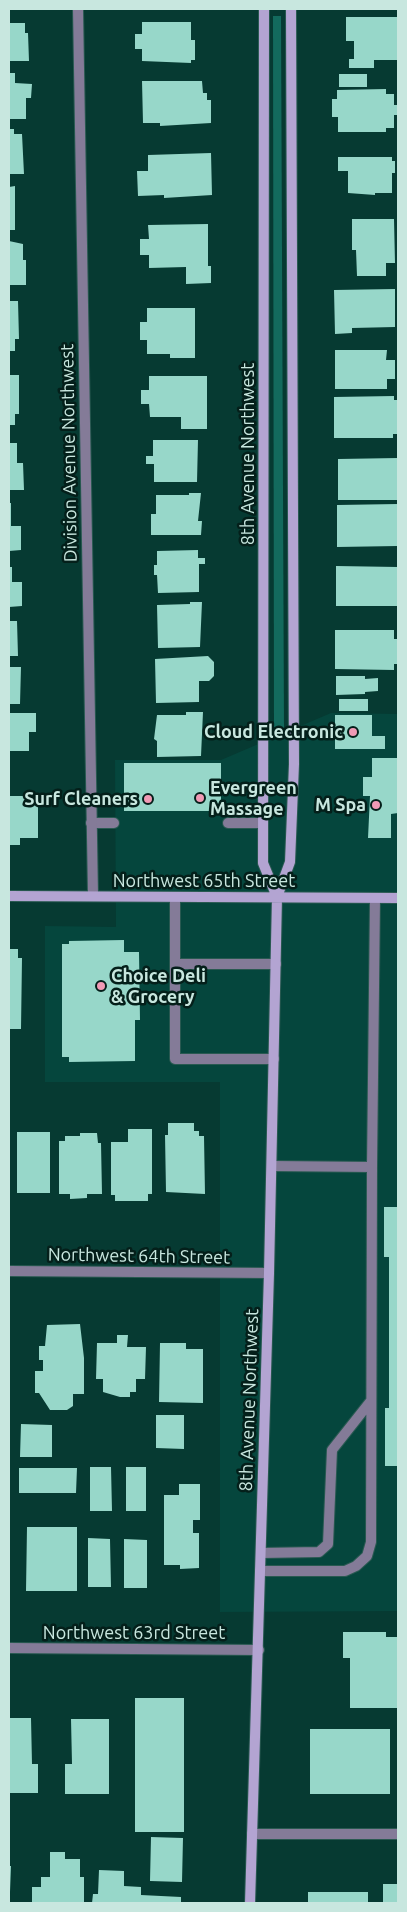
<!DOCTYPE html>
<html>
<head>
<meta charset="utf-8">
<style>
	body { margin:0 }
	#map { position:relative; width:407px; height:1912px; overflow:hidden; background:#063a32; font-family:Ubuntu,sans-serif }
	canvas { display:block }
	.frame { position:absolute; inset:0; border:10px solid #c8e7df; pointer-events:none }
</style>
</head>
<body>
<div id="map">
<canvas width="407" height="1912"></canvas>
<div class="frame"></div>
</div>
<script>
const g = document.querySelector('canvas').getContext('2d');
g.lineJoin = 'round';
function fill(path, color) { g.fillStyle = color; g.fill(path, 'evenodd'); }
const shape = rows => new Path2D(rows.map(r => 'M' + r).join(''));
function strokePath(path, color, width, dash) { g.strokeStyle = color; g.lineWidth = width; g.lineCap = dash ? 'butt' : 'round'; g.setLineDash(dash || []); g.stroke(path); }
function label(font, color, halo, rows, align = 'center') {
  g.font = font + ' Ubuntu,sans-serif'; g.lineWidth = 5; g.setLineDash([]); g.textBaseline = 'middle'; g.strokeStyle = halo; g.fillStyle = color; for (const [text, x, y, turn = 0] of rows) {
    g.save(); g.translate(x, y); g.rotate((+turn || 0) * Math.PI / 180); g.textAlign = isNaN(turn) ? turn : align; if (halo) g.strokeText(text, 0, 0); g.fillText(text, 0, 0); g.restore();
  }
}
fill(shape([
	[331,713,398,714,398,1611,220,1612,220,1082,45,1082,45,926,116,927,115,760,221,760]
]), '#05463d');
fill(shape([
	[273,16,281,16,284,730,274,731]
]), '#136a5d');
fill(shape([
	[346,17,398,17,398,60,374,60,374,68,349,68,349,59,354,59,354,41,346,41],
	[142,22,191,22,191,40,195,40,195,60,191,60,191,63,142,61,142,49,135,49,135,34,142,34],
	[9,23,25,23,25,33,28,33,29,61,9,61],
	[9,73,15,73,15,83,32,84,31,98,26,98,26,119,9,119],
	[339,74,367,74,367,87,339,87],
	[142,81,202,81,203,93,207,93,207,100,211,100,211,123,160,126,160,123,143,123],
	[386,89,386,94,394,94,394,105,398,105,398,115,394,115,394,128,386,128,386,132,338,132,338,117,332,117,332,99,337,99,337,90],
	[9,129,14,129,14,134,22,134,24,174,9,174],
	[211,153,212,195,164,198,164,195,138,196,137,171,148,171,148,155],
	[338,157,392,157,392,161,395,161,395,173,392,173,392,193,375,193,375,195,348,193,348,171,338,171],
	[15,186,15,230,9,230,9,187],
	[352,219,394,219,395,263,386,263,386,276,357,276,356,250,352,250],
	[208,224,208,266,211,266,211,283,186,284,186,267,149,268,149,255,140,255,140,239,149,239,148,225],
	[9,241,23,244,23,260,26,260,26,285,9,285],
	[395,289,395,327,352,328,352,333,335,334,334,290],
	[9,301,18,301,19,339,15,339,15,351,9,351],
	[147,308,195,308,195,358,170,358,170,354,147,354,147,340,140,340,140,322,147,322],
	[335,350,387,350,386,360,395,360,395,379,387,379,387,389,335,389],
	[9,375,19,375,19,414,15,414,15,425,9,425],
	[149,376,207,376,207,429,181,429,181,417,150,417,149,404,141,404,141,390,149,390],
	[394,396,394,400,398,400,398,434,393,434,393,438,334,438,334,397],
	[153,440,198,440,197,482,154,482,154,464,146,464,146,456,153,456],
	[9,443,17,443,17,463,23,463,24,490,9,490],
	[398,458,398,500,338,500,338,459],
	[189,493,201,493,198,521,202,521,201,535,151,535,151,514,156,514,156,495,189,495],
	[9,503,11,503,11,526,21,526,21,550,9,551],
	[398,504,398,546,337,547,337,505],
	[198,550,198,558,205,558,205,564,199,564,199,592,158,593,157,575,154,575,154,565,157,565,157,551],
	[336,566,398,567,398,606,336,606],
	[9,567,12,567,12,582,22,582,22,606,9,607],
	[190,602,202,602,200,647,158,648,157,605,190,604],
	[9,621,17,621,18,656,9,656],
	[335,630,394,630,394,639,398,639,398,664,394,664,394,670,335,669],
	[208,656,214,662,214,676,209,681,199,681,199,702,156,703,155,659],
	[9,667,21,667,20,704,9,704],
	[336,676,365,676,365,679,378,678,378,691,365,692,365,694,336,695],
	[339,699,368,699,368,711,339,711],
	[186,712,203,712,201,756,157,757,157,741,154,739,157,715,186,715],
	[9,713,36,713,36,732,29,732,29,751,9,751],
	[335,715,372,715,372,736,385,736,385,749,335,749],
	[372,758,398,758,398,813,391,814,391,838,368,838,370,796,363,796,363,777,372,777],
	[124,763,221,763,221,811,124,811],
	[9,796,38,796,38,838,20,838,20,845,9,845],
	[124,940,124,952,139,952,140,1020,135,1020,135,1061,69,1062,69,1057,62,1057,62,944,69,944,69,941],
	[9,949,18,949,18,958,22,958,21,1029,9,1029],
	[168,1123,194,1123,194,1131,199,1131,199,1136,204,1136,205,1194,166,1192,165,1135,168,1135],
	[128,1129,152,1129,152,1194,148,1194,148,1201,115,1201,115,1195,111,1195,111,1142,128,1142],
	[17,1132,50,1132,50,1193,17,1193],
	[80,1133,97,1133,98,1143,101,1143,102,1194,87,1194,87,1198,70,1199,70,1194,59,1194,59,1141,65,1141,65,1136,80,1136],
	[384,1207,398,1207,398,1466,385,1466,385,1408,389,1408,389,1257,384,1257],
	[80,1324,84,1358,84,1394,73,1394,73,1406,67,1410,50,1410,39,1393,35,1393,35,1371,43,1371,43,1360,39,1360,39,1346,45,1346,47,1325],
	[117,1335,128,1335,127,1347,146,1347,145,1379,136,1379,136,1392,130,1392,130,1397,120,1397,103,1392,103,1379,96,1379,97,1343,117,1343],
	[160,1343,186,1343,186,1349,203,1349,203,1403,159,1402],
	[156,1415,184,1415,184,1449,156,1448],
	[21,1424,52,1425,52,1457,20,1457],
	[90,1467,111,1467,112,1511,90,1511],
	[126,1467,146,1467,146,1511,126,1511],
	[19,1468,77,1468,76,1493,19,1493],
	[179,1484,200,1484,200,1520,193,1520,193,1533,199,1533,199,1568,180,1569,180,1565,164,1565,164,1495,179,1495],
	[27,1527,77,1527,77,1591,26,1591],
	[88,1538,110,1539,111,1587,88,1587],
	[124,1539,147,1540,147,1588,124,1588],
	[343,1632,386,1632,386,1637,397,1637,397,1708,350,1708,350,1658,343,1658],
	[135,1698,184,1698,184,1832,135,1832],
	[9,1718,31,1718,32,1764,38,1764,38,1793,9,1793],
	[71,1719,109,1719,109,1794,65,1794,65,1764,72,1764],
	[310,1729,390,1729,390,1794,310,1794],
	[151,1837,183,1838,182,1882,150,1881],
	[50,1852,65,1852,65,1859,80,1859,80,1877,84,1877,84,1903,32,1903,32,1887,41,1887,41,1877,50,1877],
	[9,1866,11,1866,10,1892,9,1892],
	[99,1870,124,1871,124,1886,141,1887,141,1895,181,1897,181,1903,92,1903,93,1894,98,1894],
	[383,1884,398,1884,398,1903,383,1903],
	[308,1892,368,1892,368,1903,308,1903]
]), '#97d7c9');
const lane = shape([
	[91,823,114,823],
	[228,823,263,823],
	[175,897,175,1059,274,1059],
	[175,964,276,964],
	[272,1166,372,1167,375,898],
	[261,1553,319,1552,328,1544,332,1450,370,1402],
	[260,1571,345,1571,356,1566,367,1556,371,1542,372,1167]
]);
const street = shape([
	[78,9,93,896],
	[9,1271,269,1273],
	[9,1648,259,1650],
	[252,1834,398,1834]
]);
const secondary = shape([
	[264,9,263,863,277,897],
	[9,896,398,898],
	[250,1903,269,1273,277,897,290,862,294,764,291,9]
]);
strokePath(lane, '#295951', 12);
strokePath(street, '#295951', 12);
strokePath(secondary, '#295951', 12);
strokePath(lane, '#847b98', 10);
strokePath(street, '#847b98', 10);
strokePath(secondary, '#b3a4d2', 10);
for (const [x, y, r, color] of [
	[353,732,5,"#f09ab5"],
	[200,798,5,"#f09ab5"],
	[148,799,5,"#f09ab5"],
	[376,805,5,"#f09ab5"],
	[101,986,5,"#f09ab5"]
]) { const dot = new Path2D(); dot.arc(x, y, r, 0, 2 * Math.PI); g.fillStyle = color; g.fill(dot); strokePath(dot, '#041f1a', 2); }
label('18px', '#c8e7df', '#041f1a', [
	["Division Avenue Northwest",69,453,-91],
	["8th Avenue Northwest",248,454,-90],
	["Northwest 65th Street",204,881],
	["Northwest 64th Street",139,1256,1],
	["8th Avenue Northwest",249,1400,-88],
	["Northwest 63rd Street",134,1633]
]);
label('bold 18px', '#c8e7df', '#041f1a', [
	["Cloud Electronic",343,732],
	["Evergreen",210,788,"left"],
	["Massage",210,809,"left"],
	["Surf Cleaners",138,799],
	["M Spa",366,805],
	["Choice Deli",111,976,"left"],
	["& Grocery",111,997,"left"]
], 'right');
</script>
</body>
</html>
